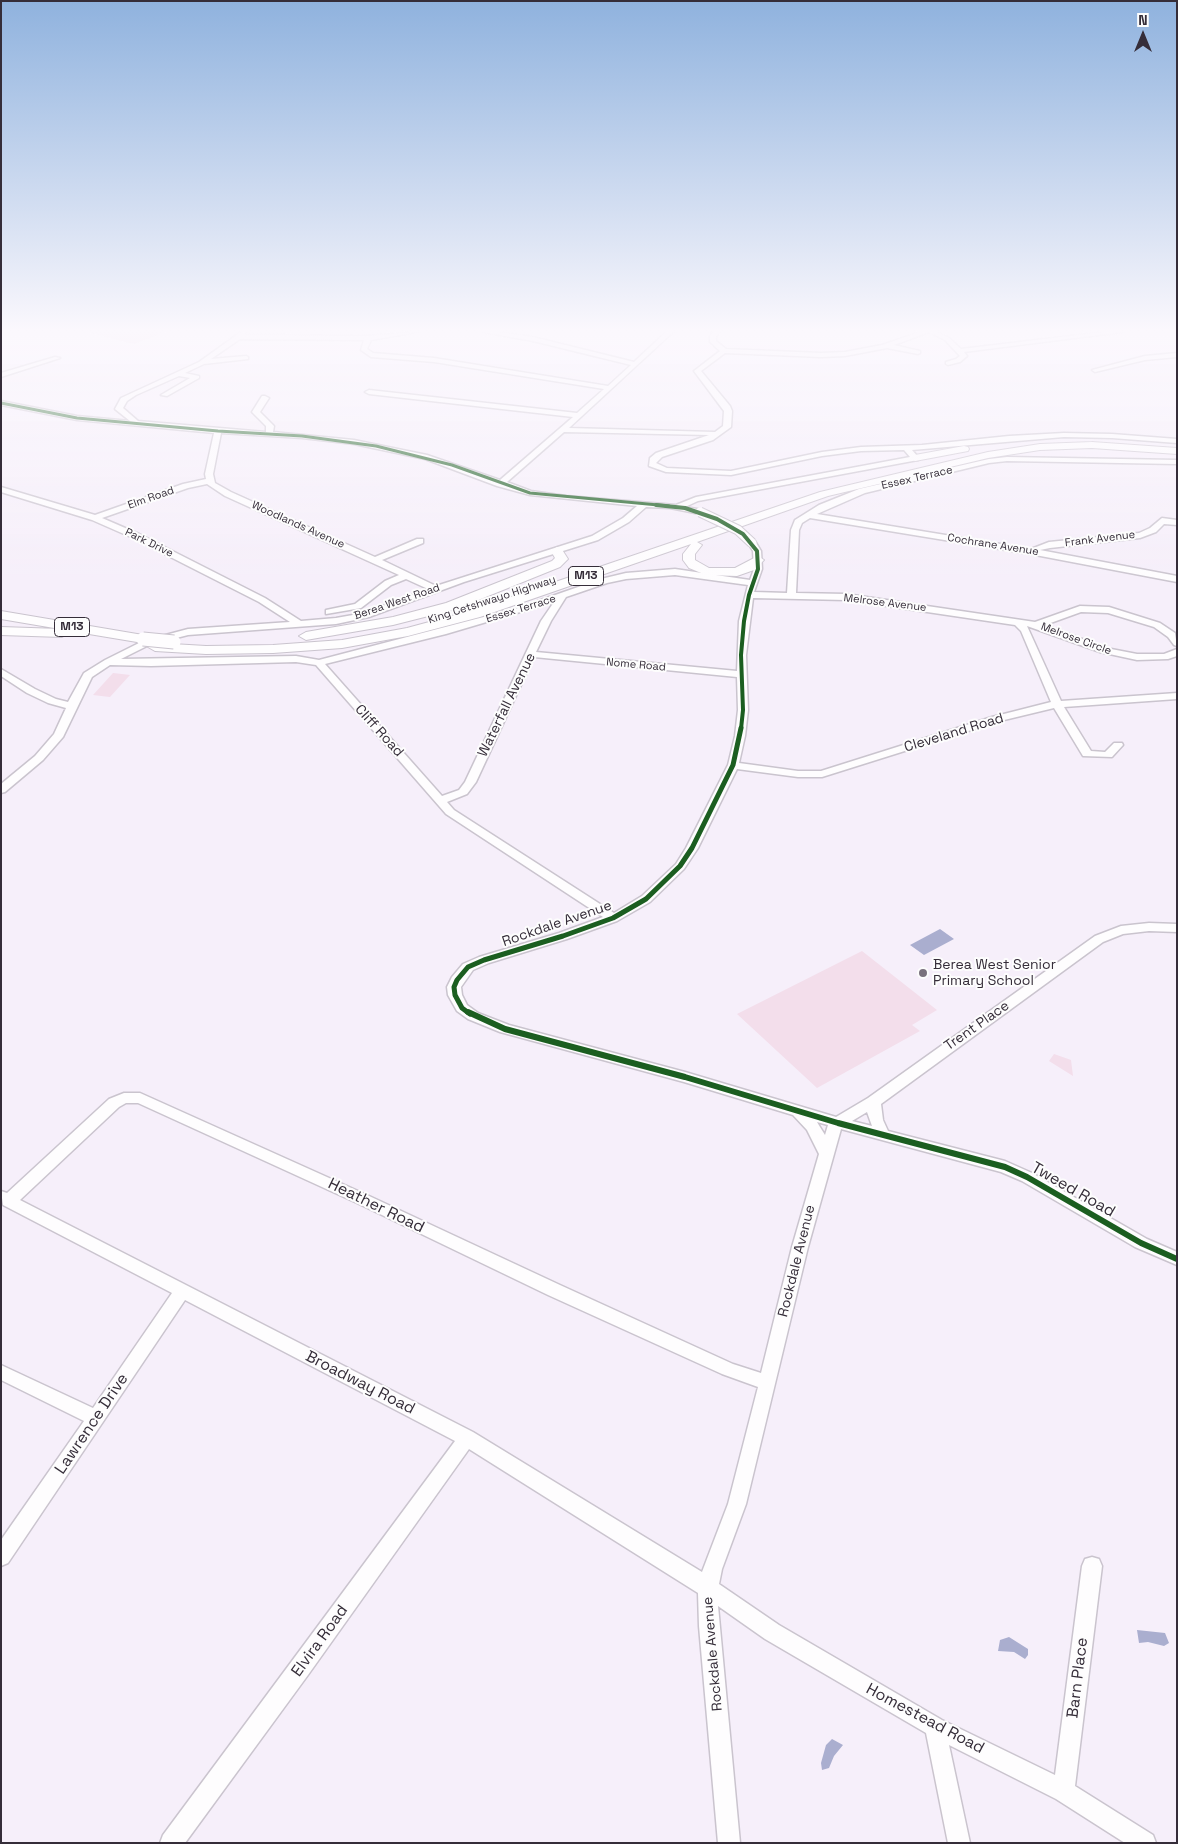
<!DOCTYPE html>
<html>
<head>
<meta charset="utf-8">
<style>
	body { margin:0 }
	#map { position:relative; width:1178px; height:1844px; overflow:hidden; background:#f6effa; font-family:"Space Grotesk",sans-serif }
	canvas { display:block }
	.frame { position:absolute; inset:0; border:2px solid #352d39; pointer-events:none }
	.north { position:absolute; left:1118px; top:10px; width:50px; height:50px; -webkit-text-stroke:4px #fdfdfd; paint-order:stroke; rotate:0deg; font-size:14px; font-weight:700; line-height:20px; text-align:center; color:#352d39 }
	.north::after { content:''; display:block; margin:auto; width:18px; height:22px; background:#352d39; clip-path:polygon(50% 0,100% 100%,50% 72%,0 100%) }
</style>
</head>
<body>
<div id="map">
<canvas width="1178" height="1844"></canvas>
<div class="frame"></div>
<div class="north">N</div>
</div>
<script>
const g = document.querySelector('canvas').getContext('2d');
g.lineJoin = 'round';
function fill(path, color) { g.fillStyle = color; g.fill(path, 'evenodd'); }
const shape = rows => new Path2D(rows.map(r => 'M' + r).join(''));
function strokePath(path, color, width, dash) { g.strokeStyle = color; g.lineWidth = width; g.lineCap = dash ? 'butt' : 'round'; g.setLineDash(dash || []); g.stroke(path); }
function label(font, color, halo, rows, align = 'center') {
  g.font = font + ' "Space Grotesk",sans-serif'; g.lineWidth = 4; g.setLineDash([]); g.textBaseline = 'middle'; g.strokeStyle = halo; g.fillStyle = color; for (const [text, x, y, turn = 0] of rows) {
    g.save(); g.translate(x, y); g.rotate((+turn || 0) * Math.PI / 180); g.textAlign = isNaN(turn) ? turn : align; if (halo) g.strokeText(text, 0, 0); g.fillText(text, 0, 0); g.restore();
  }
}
fill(shape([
	[86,332,166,332,134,344],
	[113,673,130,675,110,697,93,695],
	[862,951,937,1010,912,1025,920,1031,817,1088,737,1014],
	[1054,1054,1071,1060,1073,1076,1049,1061]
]), '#f3deeb');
fill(shape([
	[940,929,954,939,924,955,910,945],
	[1137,1630,1165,1633,1169,1643,1164,1646,1148,1642,1139,1643],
	[1009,1637,1028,1649,1028,1655,1025,1659,1014,1652,998,1651,1000,1640],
	[832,1739,843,1745,834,1756,829,1768,822,1770,821,1763,826,1745]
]), '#aaaecf');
const minor = shape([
	[241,332,246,332,245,335,368,336,417,332,371,340,367,349,373,353,434,358,608,386,631,365,533,341,483,332,498,332,533,337,634,362,666,332,673,332,569,428,715,432,723,426,724,411,694,371,720,351,710,342,710,336,713,332,719,332,716,336,716,341,726,349,821,353,845,352,882,345,920,332,937,332,949,338,961,349,1104,332,1122,332,964,352,967,356,960,362,948,365,946,364,946,362,956,359,960,356,945,340,929,332,894,345,920,351,920,353,918,354,887,348,845,356,821,357,725,353,701,371,730,406,732,411,731,427,713,440,662,457,656,463,667,468,731,471,822,452,861,447,922,445,1009,436,1064,433,1112,434,1177,439,1177,443,1112,438,1064,437,912,450,919,458,918,460,698,501,685,507,703,510,703,514,700,514,670,508,646,507,629,522,598,540,464,582,369,617,336,624,188,635,149,645,121,659,296,656,319,660,518,608,601,579,626,573,675,569,750,580,754,569,753,551,748,543,752,540,755,541,761,551,762,569,754,592,787,593,791,530,795,520,819,505,859,489,989,459,1007,457,1177,460,1177,464,1007,461,989,463,865,493,817,514,1031,549,1049,542,1139,533,1150,528,1162,518,1177,520,1177,525,1164,524,1156,532,1140,538,1050,548,1040,550,1177,576,1177,582,1030,554,810,518,802,523,799,530,796,593,846,594,1035,622,1080,606,1109,607,1160,623,1175,633,1177,646,1174,645,1168,637,1154,627,1108,613,1081,612,1045,625,1106,648,1137,654,1164,654,1177,649,1177,656,1168,659,1137,660,1100,652,1027,626,1061,701,1177,693,1177,699,1064,707,1091,751,1105,752,1114,743,1122,743,1123,745,1112,757,1083,756,1054,708,1000,721,822,777,798,777,737,769,698,848,684,869,650,902,617,921,567,939,489,963,473,970,461,987,462,995,467,1005,478,1013,509,1025,685,1072,836,1117,868,1098,1095,936,1121,926,1149,923,1177,924,1177,932,1149,931,1123,934,1103,942,881,1104,883,1120,888,1131,1005,1161,1032,1173,1147,1239,1177,1252,1177,1265,1135,1247,1022,1181,1001,1172,841,1129,808,1247,746,1504,722,1569,719,1584,779,1625,942,1720,1055,1775,1082,1566,1085,1559,1092,1557,1099,1559,1102,1566,1075,1786,1153,1835,1156,1843,1125,1843,1056,1799,949,1745,970,1843,948,1843,926,1733,765,1639,718,1606,740,1843,718,1843,699,1626,698,1593,469,1449,308,1675,185,1843,160,1843,163,1835,455,1441,185,1300,8,1563,1,1566,1,1540,84,1421,1,1380,1,1365,93,1408,172,1293,3,1205,1,1191,7,1193,109,1099,124,1093,140,1093,367,1195,560,1285,733,1364,761,1373,792,1247,819,1154,807,1130,793,1115,684,1082,500,1032,468,1019,457,1011,448,995,447,987,452,977,463,964,479,957,559,933,603,917,446,814,316,665,296,662,151,666,110,665,92,677,63,737,43,760,5,792,1,793,1,784,35,756,54,734,66,708,48,703,27,693,1,676,1,669,35,689,56,699,68,702,84,673,105,660,143,641,188,629,290,622,259,602,133,538,92,520,1,492,1,487,95,515,183,484,206,479,205,474,214,433,77,420,1,405,1,401,77,416,130,421,115,409,121,398,199,362,241,332],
	[240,339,364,340,361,350,371,357,434,362,604,389,577,413,369,390,365,392,369,394,573,417,500,480,427,455,354,440,273,432,274,426,260,412,269,398,265,396,262,396,252,412,266,426,266,432,138,421,123,408,127,401,136,395,179,376,190,378,161,395,167,396,199,378,199,376,185,373,204,364,248,359,248,357,246,356,211,359,240,339],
	[564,432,709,435,656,453,650,458,649,466,666,472,731,475,822,456,861,451,904,450,910,457,696,497,676,505,566,496,531,491,507,482,564,432],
	[221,433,302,438,354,444,425,459,497,486,530,495,637,506,623,518,592,536,436,586,382,560,423,543,423,539,417,539,375,557,231,492,215,483,213,474,221,433],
	[207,484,225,496,399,575,385,581,355,604,326,610,326,614,361,608,391,585,406,579,428,589,364,613,336,618,301,621,265,598,139,534,102,518,188,488,207,484],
	[675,575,748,585,739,621,737,671,536,652,551,621,566,597,607,583,626,579,675,575],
	[753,598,846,600,1015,625,1021,631,1051,702,992,717,821,771,798,771,739,763,745,736,748,710,746,655,753,598],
	[554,602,541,621,465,782,459,790,442,796,325,664,446,634,554,602],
	[534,657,737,677,738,710,735,736,728,765,686,848,676,864,642,896,614,913,454,810,447,802,467,794,476,782,534,657],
	[126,1103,138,1103,357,1203,548,1295,722,1374,758,1387,728,1504,702,1572,473,1432,20,1200,119,1107,126,1103],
	[867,1112,872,1126,852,1121,867,1112],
	[817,1122,828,1125,825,1135,820,1127,817,1122],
	[1177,353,1177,357,1145,360,1095,372,1092,370,1145,356,1177,353],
	[55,357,60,358,1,377,1,373,55,357]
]);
const highway = shape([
	[1092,442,1177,448,1177,454,1092,448,1040,450,988,458,828,496,697,542,702,545,695,554,695,560,709,568,735,568,758,556,764,560,754,570,737,576,706,575,689,568,683,560,683,554,691,544,480,617,408,636,342,648,273,653,206,654,155,651,148,647,155,643,206,646,273,645,342,640,407,628,470,611,820,492,988,452,1040,444,1092,442],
	[964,446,968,447,969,449,968,451,915,461,910,458,915,455,964,446],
	[557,547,561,548,568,559,560,567,456,609,393,625,306,640,299,636,306,632,393,617,446,603,552,561,555,558,551,551,557,547],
	[1,611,143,635,150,639,143,643,65,630,69,633,62,637,1,635,1,627,60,629,1,619,1,611]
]);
strokePath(minor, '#cac4ce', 3);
strokePath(highway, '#cac4ce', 2);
fill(minor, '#fefdfe');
fill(highway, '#fefdfe');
const minorBridge = shape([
	[700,512,738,530,752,543]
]);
const highwayBridge = shape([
	[143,639,174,642]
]);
strokePath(minorBridge, '#cac4ce', 11, []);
strokePath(highwayBridge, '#cac4ce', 15, []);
strokePath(minorBridge, '#fefdfe', 9);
strokePath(highwayBridge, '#fefdfe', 13);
strokePath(shape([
	[1,403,77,418,218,431,302,436,376,446,452,465,530,493,669,506]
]), '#1b5e20', 3);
strokePath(shape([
	[656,505,685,508,717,519,743,534,757,551,758,569,749,595,744,621,741,655,743,710,741,729]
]), '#1b5e20', 4);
strokePath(shape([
	[470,1014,462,1008,455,995,454,987,457,980,468,967,484,960,563,936,613,918,646,899,680,866,692,848,733,765,741,728]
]), '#1b5e20', 5);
strokePath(shape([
	[468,1012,505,1029,685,1077,838,1123,1005,1167,1027,1177,1141,1243,1177,1259]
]), '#1b5e20', 6);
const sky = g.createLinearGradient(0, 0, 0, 590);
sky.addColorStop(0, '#8fb2de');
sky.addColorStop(0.56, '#fbf8fd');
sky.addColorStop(1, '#fbf8fd00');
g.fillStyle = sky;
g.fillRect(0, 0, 1178, 590);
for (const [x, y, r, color] of [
	[923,973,5,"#79717d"]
]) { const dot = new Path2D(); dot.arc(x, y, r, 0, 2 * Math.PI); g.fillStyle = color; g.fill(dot); strokePath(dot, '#fdfdfd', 2); }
label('11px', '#352d39', '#fdfdfd', [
	["Essex Terrace",917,478,-13],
	["Elm Road",151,498,-19],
	["Woodlands Avenue",298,525,24],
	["Frank Avenue",1100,539,-7],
	["Park Drive",149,543,26],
	["Cochrane Avenue",993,545,9],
	["King Cetshwayo Highway",492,600,-18],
	["Berea West Road",397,602,-19],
	["Melrose Avenue",885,603,7],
	["Essex Terrace",521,609,-17],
	["Melrose Circle",1076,639,20],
	["Nome Road",636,665,5]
]);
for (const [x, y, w] of [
	[586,576,35],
	[72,627,35]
]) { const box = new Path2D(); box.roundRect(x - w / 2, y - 9.5, w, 19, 4); g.fillStyle = '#fdfdfd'; g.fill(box); strokePath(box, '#352d39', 1); }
label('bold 12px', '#352d39', null, [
	["M13",586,576],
	["M13",72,627]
]);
label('14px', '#352d39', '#fdfdfd', [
	["Waterfall Avenue",507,705,-64],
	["Cliff Road",379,731,48],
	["Cleveland Road",954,733,-17],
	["Rockdale Avenue",557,924,-19],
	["Trent Place",977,1026,-35],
	["Rockdale Avenue",797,1261,-76],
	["Rockdale Avenue",713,1654,-95]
]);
label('14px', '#352d39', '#fdfdfd', [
	["Berea West Senior",933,965],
	["Primary School",933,981]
], 'left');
label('16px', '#352d39', '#fdfdfd', [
	["Tweed Road",1073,1190,30],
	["Heather Road",376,1206,26],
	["Broadway Road",360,1383,27],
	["Lawrence Drive",92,1424,-56],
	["Elvira Road",320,1641,-54],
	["Barn Place",1078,1678,-83],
	["Homestead Road",925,1719,28]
]);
</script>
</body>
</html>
